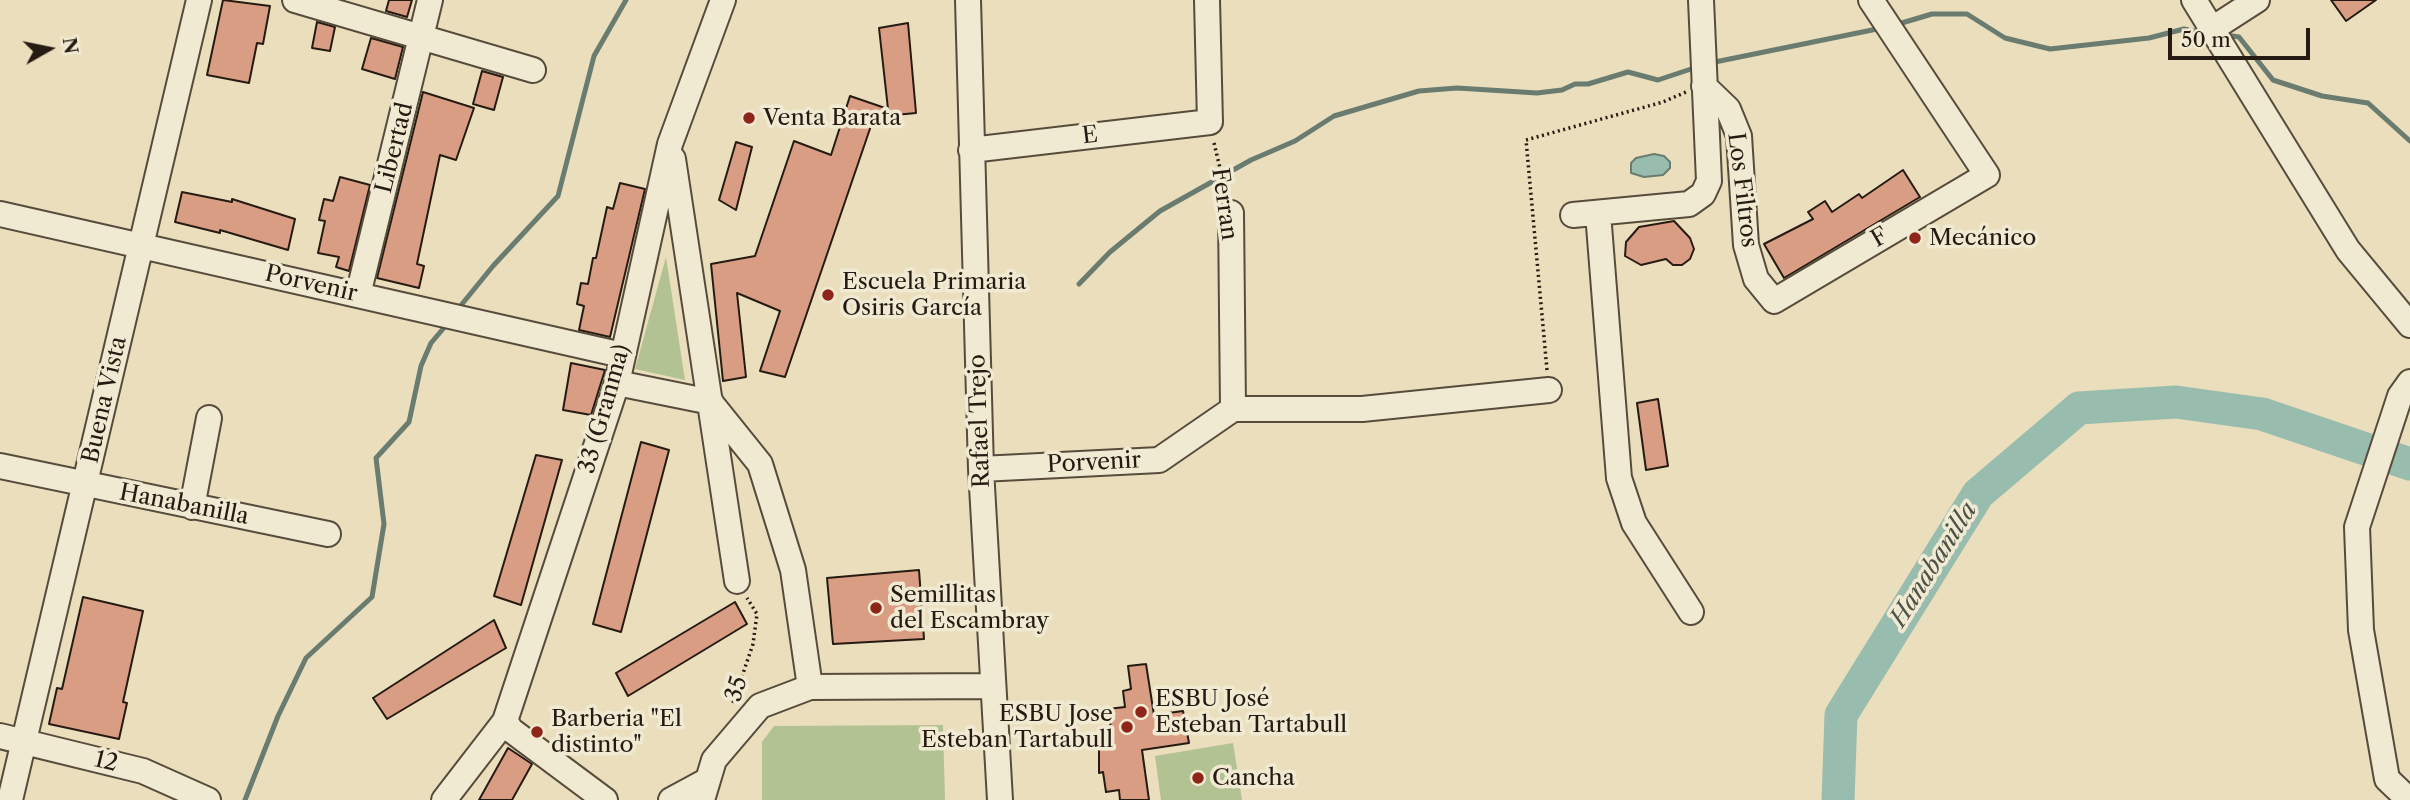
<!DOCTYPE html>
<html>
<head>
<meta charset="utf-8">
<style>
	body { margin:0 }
	#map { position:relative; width:2410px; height:800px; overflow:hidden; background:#eadebc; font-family:"Libre Caslon Text",serif }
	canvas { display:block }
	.north { position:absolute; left:14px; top:14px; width:70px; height:70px; -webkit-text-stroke:5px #f1ead3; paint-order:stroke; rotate:81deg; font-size:19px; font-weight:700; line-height:28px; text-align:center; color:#261b12 }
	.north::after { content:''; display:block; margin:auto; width:24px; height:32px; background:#261b12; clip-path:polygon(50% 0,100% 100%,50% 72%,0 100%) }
	.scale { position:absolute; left:2168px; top:28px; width:142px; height:32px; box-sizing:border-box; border:4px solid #261b12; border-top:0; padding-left:9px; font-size:21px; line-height:24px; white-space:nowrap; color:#261b12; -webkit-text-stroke:5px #f1ead3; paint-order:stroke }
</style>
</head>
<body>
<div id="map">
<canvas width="2410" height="800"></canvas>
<div class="north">N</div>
<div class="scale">50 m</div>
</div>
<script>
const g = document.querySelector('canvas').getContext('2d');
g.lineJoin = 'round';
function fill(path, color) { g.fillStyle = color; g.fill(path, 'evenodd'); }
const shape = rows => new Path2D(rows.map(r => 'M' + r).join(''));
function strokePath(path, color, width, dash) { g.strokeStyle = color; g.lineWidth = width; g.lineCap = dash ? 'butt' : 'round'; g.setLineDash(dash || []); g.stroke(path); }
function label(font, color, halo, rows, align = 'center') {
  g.font = font + ' "Libre Caslon Text",serif'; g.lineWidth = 7; g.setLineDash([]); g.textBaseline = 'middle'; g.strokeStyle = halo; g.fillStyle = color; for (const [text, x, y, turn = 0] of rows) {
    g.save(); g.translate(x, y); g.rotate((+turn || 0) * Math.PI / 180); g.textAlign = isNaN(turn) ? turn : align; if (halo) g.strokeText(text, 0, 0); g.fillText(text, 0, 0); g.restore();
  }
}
fill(shape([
	[666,257,685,380,635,369],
	[943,725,945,800,762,800,762,742,774,726],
	[1233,743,1242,800,1161,800,1155,756]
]), '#b3c293');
const water = shape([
	[1654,154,1664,156,1670,162,1670,168,1663,175,1644,177,1631,173,1631,163,1636,158,1654,154]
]);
fill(water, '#98bcae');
strokePath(water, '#6a7c70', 2);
strokePath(shape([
	[1895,25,1932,14,1967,14,2005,38,2050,49,2149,38,2184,29,2206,33],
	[2226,35,2239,37,2273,80,2322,96,2368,103,2410,141],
	[1710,63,1882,28],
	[1079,284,1110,252,1160,211,1251,160,1295,141,1334,116,1419,91,1457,88,1537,93,1562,90,1575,84,1588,84,1628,72,1658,80,1697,67],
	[458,309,493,266,558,196,594,56,626,0],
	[245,800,278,716,306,658,372,597,384,524,376,458,409,422,421,366,431,343,448,323]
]), '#6a7c70', 5);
strokePath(shape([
	[1838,800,1841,715,1978,494,2079,408,2176,402,2262,414,2410,464]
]), '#98bcae', 33);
const building = shape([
	[223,0,270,6,263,44,257,43,249,83,207,75,223,0],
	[389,0,412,0,407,17,386,11,389,0],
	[2331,0,2376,0,2346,21,2331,0],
	[317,22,335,27,330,51,312,48,317,22],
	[908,23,916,113,874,117,785,377,760,371,780,311,737,293,746,377,723,381,711,264,755,256,794,141,831,155,850,96,888,109,879,28,908,23],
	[371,38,403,47,395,79,362,69,371,38],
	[482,71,503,77,494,110,473,104,482,71],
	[423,92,474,108,456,160,440,155,417,264,424,266,419,288,377,278,423,92],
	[736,142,752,147,736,210,719,200,736,142],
	[1903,170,1920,197,1784,278,1764,244,1813,219,1808,212,1825,201,1832,212,1859,194,1862,198,1903,170],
	[340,177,370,185,349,271,336,267,339,257,318,253,325,221,319,220,324,199,333,201,340,177],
	[620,183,645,189,610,337,579,330,584,306,577,304,581,283,588,284,593,258,596,258,607,207,613,209,620,183],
	[182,192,232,202,232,199,295,219,288,250,220,230,220,233,175,222,182,192],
	[1674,221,1690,238,1694,249,1690,259,1682,265,1673,265,1666,259,1641,265,1625,256,1626,242,1639,227,1674,221],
	[571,363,605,370,591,415,563,410,571,363],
	[1658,399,1668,466,1646,470,1637,403,1658,399],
	[641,442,669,450,621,632,593,624,641,442],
	[536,455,562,460,521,605,494,596,536,455],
	[919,570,924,639,833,644,827,578,919,570],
	[83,597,143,611,123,702,127,703,119,739,49,724,57,688,62,689,83,597],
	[735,602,747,624,628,696,616,673,735,602],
	[494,620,506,648,387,719,373,698,494,620],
	[1146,664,1154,715,1183,711,1189,743,1142,750,1149,800,1120,800,1119,790,1106,792,1103,772,1099,773,1099,743,1113,742,1108,709,1125,707,1123,691,1131,689,1128,666,1146,664],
	[508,748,532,764,512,800,479,800,508,748]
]);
fill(building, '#d99d84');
strokePath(building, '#261b12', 2);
const minor = shape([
	[295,0,533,70],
	[968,0,981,469,1000,800],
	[2194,0,2348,250,2410,325],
	[2212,29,2257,0],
	[1704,86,1728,109,1739,136,1746,245,1756,279,1774,301,1987,175,1871,0],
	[971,150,1210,122,1207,0],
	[673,159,737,581],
	[1231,213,1233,409],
	[1598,213,1619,478,1634,523,1691,612],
	[0,214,622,355],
	[1573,215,1689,204,1703,194,1709,181,1701,0],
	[358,295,430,0],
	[617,383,711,402],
	[711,403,760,464,793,570,810,687],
	[1233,409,1362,409,1549,390],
	[0,466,328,534],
	[981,469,1159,460,1233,409],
	[192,507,209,418],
	[505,721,511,730,605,800],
	[0,736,143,771,208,800],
	[10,800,199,0],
	[444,800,505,721,617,383,670,144,723,0],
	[671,800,708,780],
	[702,800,714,760,760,706,810,687,993,686],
	[2409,800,2387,779,2361,630,2357,527,2400,396,2410,382]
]);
strokePath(minor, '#574c3c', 28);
strokePath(shape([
	[1214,143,1226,193],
	[1547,370,1526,140,1663,102,1686,92],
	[733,703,753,644,757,614,747,598]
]), '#261b12', 3.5, [2, 3.5]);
strokePath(minor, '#f1ead3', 24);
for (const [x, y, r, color] of [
	[749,118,7,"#8f2418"],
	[1915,238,7,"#8f2418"],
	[828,295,7,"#8f2418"],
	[876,608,7,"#8f2418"],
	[1141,712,7,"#8f2418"],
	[1127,727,7,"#8f2418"],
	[537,732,7,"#8f2418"],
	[1198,778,7,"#8f2418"]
]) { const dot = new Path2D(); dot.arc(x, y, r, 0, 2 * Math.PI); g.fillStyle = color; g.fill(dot); strokePath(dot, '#f1ead3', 2.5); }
label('23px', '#261b12', '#f1ead3', [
	["Venta Barata",763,118],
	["Mecánico",1929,238],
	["Escuela Primaria",842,282],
	["Osiris García",842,308],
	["Semillitas",890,595],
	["del Escambray",890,621],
	["ESBU José",1155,699],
	["Esteban Tartabull",1155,725],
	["ESBU Jose",1113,714,"right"],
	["Esteban Tartabull",1113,740,"right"],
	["Barberia \"El",551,719],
	["distinto\"",551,745],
	["Cancha",1212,778]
], 'left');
label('23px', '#261b12', '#f1ead3', [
	["E",1090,136,-7],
	["Libertad",395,148,-76],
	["Los Filtros",1742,190,83],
	["Ferran",1224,204,82],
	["F",1880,238,-30],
	["Porvenir",311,284,13],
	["Buena Vista",105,400,-77],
	["33 (Granma)",605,409,-74],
	["Rafael Trejo",980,421,-92],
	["Porvenir",1094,463,-3],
	["Hanabanilla",184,505,11],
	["35",737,689,-72],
	["12",106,762,14]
]);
label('italic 24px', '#4e5349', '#f1ead3', [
	["Hanabanilla",1934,565,-58]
]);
</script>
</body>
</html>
